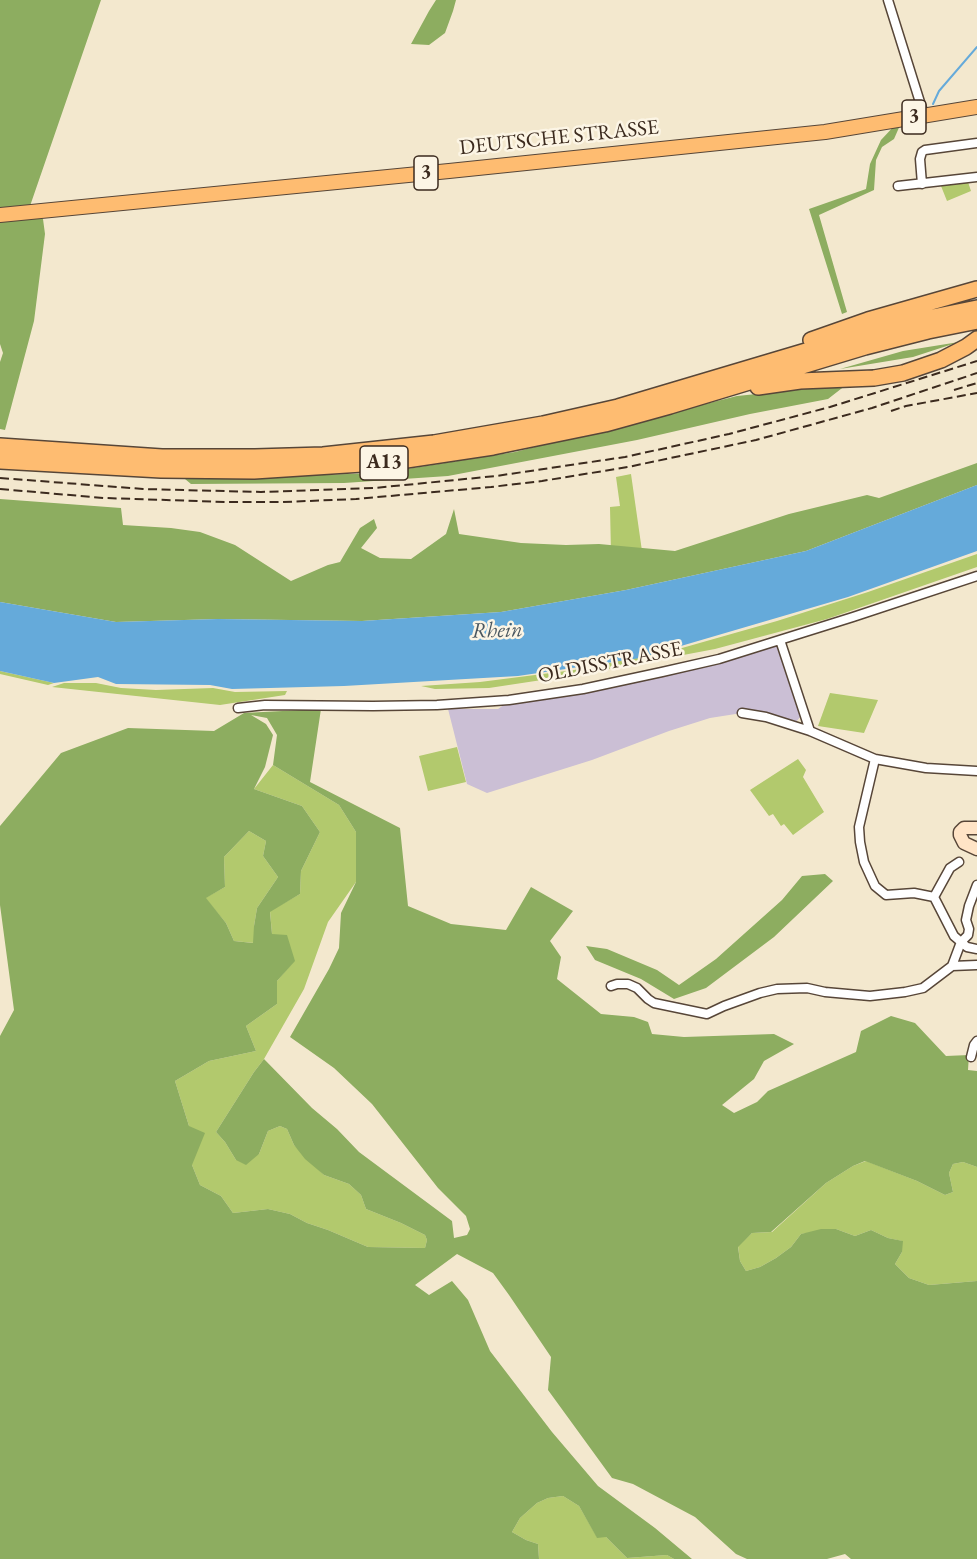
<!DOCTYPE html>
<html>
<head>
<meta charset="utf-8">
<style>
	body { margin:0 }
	canvas { display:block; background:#f3e8ce }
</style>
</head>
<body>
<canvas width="977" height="1559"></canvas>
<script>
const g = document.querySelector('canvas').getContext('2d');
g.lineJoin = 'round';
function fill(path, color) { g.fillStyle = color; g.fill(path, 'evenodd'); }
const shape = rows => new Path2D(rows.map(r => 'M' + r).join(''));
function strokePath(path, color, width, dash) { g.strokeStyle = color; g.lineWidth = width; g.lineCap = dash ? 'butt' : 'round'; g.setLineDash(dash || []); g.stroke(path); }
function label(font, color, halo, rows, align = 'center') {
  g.font = font + ' "EB Garamond",serif'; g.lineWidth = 5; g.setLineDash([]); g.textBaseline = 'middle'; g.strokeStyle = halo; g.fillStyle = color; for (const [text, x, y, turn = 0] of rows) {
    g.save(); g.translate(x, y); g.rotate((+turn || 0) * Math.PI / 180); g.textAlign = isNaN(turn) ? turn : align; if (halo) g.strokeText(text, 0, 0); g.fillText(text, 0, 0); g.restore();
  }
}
fill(shape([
	[778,644,803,714,794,724,742,713,710,718,669,731,592,760,487,793,467,784,448,709,498,709,508,702]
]), '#cbbfd5');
fill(shape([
	[968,182,971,191,947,201,941,186],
	[631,474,642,551,611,553,610,507,620,506,616,477],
	[977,554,977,567,827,619,715,649,588,673,489,688,435,689,421,686,480,682,574,670,675,650,777,621,868,592],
	[0,671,54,683,48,685,0,674],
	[64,683,96,683,121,688,156,690,213,688,235,692,287,691,285,695,220,705,52,687],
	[830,693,878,700,864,733,818,726],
	[457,747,466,782,428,791,419,756],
	[798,759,806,770,803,777,824,812,793,835,784,824,781,826,773,814,769,816,750,790],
	[273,765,339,805,356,832,356,882,328,922,304,989,264,1059,254,1072,216,1132,225,1142,236,1160,259,1154,268,1131,280,1126,287,1129,294,1145,324,1175,349,1184,361,1195,366,1209,401,1223,425,1235,427,1240,425,1248,368,1247,328,1230,307,1223,290,1214,268,1209,233,1213,221,1196,200,1185,192,1165,189,1126,175,1081,209,1061,256,1051,246,1026,277,1004,277,981,294,961,272,934,270,911,300,894,301,871,320,832,302,806,254,789],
	[249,831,266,841,263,856,278,877,257,908,254,926,254,943,234,941,226,923,205,898,225,887,224,857],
	[866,1161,917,1181,945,1195,953,1192,949,1173,953,1164,963,1162,977,1167,977,1281,929,1285,909,1278,895,1264,902,1252,902,1241,888,1238,871,1230,855,1236,836,1229,801,1234,791,1247,776,1258,760,1267,746,1271,740,1261,738,1246,752,1233,772,1232,826,1183,853,1166],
	[563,1496,579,1506,597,1537,606,1537,627,1558,667,1555,674,1559,539,1559,538,1544,526,1540,512,1532,520,1518,537,1503,548,1498]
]), '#b2c96d');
fill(shape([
	[0,0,101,0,30,206,43,219,45,234,34,321,5,430,0,429,0,362,3,353,0,344],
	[436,0,456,0,453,11,445,33,429,45,411,44,429,11],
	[901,123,894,139,882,147,876,160,874,190,819,215,847,312,842,314,809,209,866,189,870,164,881,140,896,124],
	[959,342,913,357,840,369,903,351],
	[846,385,828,399,750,414,637,440,448,476,344,483,191,484,185,479,381,473,515,452,737,396],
	[977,463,977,485,806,551,626,590,501,612,362,621,218,619,116,622,0,602,0,499,121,508,123,525,171,528,200,532,235,545,291,581,328,565,340,562,360,528,374,519,377,528,361,548,380,558,411,559,446,534,454,509,459,534,521,543,566,545,599,544,675,551,789,514,867,495,879,498],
	[321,709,310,782,400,828,408,906,451,924,506,930,531,887,573,911,550,941,561,957,557,979,601,1014,634,1017,648,1022,652,1034,684,1037,774,1034,794,1044,764,1061,754,1079,722,1105,734,1113,757,1102,768,1091,856,1052,861,1031,891,1016,915,1023,946,1056,969,1055,968,1070,977,1071,977,1167,963,1162,953,1164,949,1173,953,1192,945,1195,917,1181,865,1161,853,1166,826,1183,771,1232,752,1233,738,1247,740,1261,746,1271,760,1267,776,1258,791,1247,801,1234,821,1229,836,1229,855,1236,871,1230,888,1238,903,1241,902,1252,895,1264,909,1278,929,1285,977,1281,977,1559,851,1559,845,1554,827,1559,747,1559,736,1554,695,1517,633,1484,612,1478,548,1390,551,1357,509,1295,493,1273,457,1254,415,1285,429,1295,452,1281,468,1300,490,1351,552,1432,598,1486,655,1528,692,1559,674,1559,667,1555,627,1558,606,1537,597,1538,579,1506,563,1496,548,1498,537,1503,520,1518,512,1532,526,1540,538,1544,539,1559,0,1559,0,1036,14,1010,0,905,0,826,61,753,128,728,214,731,244,713],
	[251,715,267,718,277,735,273,765,339,805,356,832,356,882,341,913,339,948,329,969,290,1037,334,1068,372,1104,438,1188,466,1216,470,1229,467,1235,454,1238,452,1221,359,1152,337,1129,312,1108,264,1059,254,1072,216,1132,225,1142,236,1160,246,1165,259,1154,268,1131,280,1126,287,1129,294,1145,305,1159,324,1175,349,1184,361,1195,366,1209,401,1223,425,1235,427,1240,425,1248,368,1247,328,1230,307,1223,290,1214,268,1209,233,1213,221,1196,200,1185,192,1165,205,1133,189,1126,175,1081,209,1061,256,1051,246,1026,277,1004,277,981,295,961,287,935,272,934,270,912,300,894,301,871,320,832,302,806,254,789,265,767,273,735,266,724],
	[249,831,266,841,263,856,278,877,257,908,254,926,253,943,234,941,226,923,206,898,225,887,224,857],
	[825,874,833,881,774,937,706,988,674,999,641,979,595,960,586,946,607,949,657,970,679,985,716,959,782,900,802,876]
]), '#8dad60');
fill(shape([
	[977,485,977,551,848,597,640,658,518,676,344,686,232,689,210,685,116,684,98,677,54,683,0,671,0,602,116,622,218,619,362,621,501,612,626,590,806,551]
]), '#65aada');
strokePath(shape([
	[933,104,939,91,977,47]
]), '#65aada', 2);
const street = shape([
	[888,0,924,115],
	[922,184,920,159,922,152,925,150,977,143],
	[898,186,977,177],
	[780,640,810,731],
	[238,708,265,705,373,706,437,705,509,700,583,689,662,672,719,659,853,617,977,576],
	[742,713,766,717,810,731,875,759,926,768,977,771],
	[875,759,859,827,860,842,864,862,875,886,886,895,914,893,934,897,954,936,961,942,968,935,969,929,966,920,969,906,977,885],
	[934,897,950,868,959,862],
	[952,966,977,965],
	[611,986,617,984,628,984,637,988,648,999,654,1003,707,1014,724,1006,760,993,777,989,807,988,825,992,870,996,905,992,923,988,952,966,961,942,967,947,977,949],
	[971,1057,974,1045,977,1041]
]);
const secondary = shape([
	[977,828,964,828,960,832,960,835,964,843,977,849]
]);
const primary = shape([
	[0,215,449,171,825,132,977,107]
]);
const highway = shape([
	[811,340,868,320,977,289],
	[758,387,800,381,874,378,903,373,941,360,966,347,977,339],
	[0,446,162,457,255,457,323,455,434,443,543,424,618,407,860,335,928,318,977,308],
	[0,461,161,470,254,471,393,462,493,447,605,424,670,406,865,347,928,331,977,321]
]);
strokePath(street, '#574638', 11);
strokePath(secondary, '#574638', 15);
strokePath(primary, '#574638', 16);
strokePath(highway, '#574638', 18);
strokePath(street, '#fff', 8);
strokePath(secondary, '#ffe4c6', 12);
strokePath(primary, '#febc71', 14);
strokePath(highway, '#febc71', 15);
strokePath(shape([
	[954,390,977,383],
	[891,411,906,406,977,393],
	[0,478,143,489,261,492,374,488,496,476,625,457,729,434,830,407,977,361],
	[0,489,104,498,227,502,283,502,356,499,491,487,542,481,628,467,756,440,872,408,977,373]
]), '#3b2a1e', 2, [9, 4.5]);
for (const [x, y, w] of [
	[914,117,24],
	[426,173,24],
	[384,463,48]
]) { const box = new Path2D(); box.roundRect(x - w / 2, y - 17, w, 34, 4.5); g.fillStyle = '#fcf5e5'; g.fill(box); strokePath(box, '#3b2a1e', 1.5); }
label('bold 20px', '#3b2a1e', null, [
	["3",914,117],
	["3",426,173],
	["A13",384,463]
]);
label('21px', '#3b2a1e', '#fcf5e5', [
	["DEUTSCHE STRASSE",559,138,-6],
	["OLDISSTRASSE",610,663,-11]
]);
label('italic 22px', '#4a5760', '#fcf5e5', [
	["Rhein",497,631,-2]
]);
</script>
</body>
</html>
